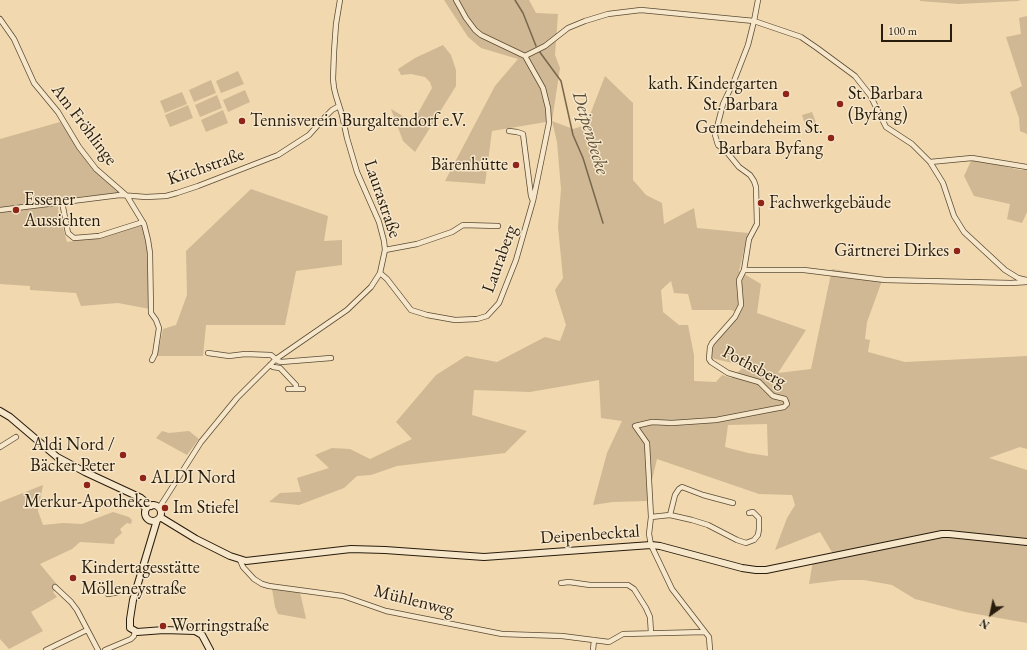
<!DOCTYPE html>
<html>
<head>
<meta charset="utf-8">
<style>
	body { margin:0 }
	#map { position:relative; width:1027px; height:650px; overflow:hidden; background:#f1d8ae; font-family:"EB Garamond",serif }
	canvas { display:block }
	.north { position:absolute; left:971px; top:594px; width:40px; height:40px; -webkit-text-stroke:3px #f6e6ca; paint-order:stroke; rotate:213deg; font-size:11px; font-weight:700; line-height:16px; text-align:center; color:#281c0d }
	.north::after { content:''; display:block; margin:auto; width:14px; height:18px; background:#281c0d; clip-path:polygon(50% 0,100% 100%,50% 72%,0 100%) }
	.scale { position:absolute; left:881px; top:24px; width:71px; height:18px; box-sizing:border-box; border:2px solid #281c0d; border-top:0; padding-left:5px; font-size:12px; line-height:14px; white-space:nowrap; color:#281c0d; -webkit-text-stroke:3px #f6e6ca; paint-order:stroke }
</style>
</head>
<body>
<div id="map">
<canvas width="1027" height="650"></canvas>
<div class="north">N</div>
<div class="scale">100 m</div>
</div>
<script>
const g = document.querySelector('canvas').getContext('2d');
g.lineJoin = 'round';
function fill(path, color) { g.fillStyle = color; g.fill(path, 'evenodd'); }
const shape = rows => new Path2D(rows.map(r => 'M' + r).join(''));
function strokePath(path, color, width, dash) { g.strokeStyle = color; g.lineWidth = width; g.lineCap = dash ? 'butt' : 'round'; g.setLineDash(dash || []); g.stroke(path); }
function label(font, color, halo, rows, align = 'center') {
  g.font = font + ' "EB Garamond",serif'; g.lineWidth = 3; g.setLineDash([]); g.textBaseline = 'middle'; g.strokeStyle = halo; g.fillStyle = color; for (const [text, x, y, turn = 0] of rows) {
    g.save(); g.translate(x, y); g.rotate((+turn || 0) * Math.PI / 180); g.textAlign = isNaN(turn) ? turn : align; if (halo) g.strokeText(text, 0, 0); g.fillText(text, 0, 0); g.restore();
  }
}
fill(shape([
	[444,0,529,0,536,13,558,14,555,55,560,68,552,121,573,129,586,125,605,76,633,103,633,180,646,195,662,203,664,224,694,208,697,228,748,233,739,271,761,284,757,313,806,330,778,373,811,369,832,269,883,278,867,322,865,339,870,340,868,352,905,362,1027,356,1027,449,1020,447,989,458,1027,470,1027,541,958,533,833,554,820,532,775,550,787,518,795,505,792,495,759,494,657,459,647,501,613,502,593,505,607,453,622,421,601,418,599,380,530,392,474,390,472,415,527,431,505,453,397,466,371,475,357,476,344,488,299,505,269,502,280,493,301,492,297,478,329,468,315,455,332,448,350,449,370,459,412,439,396,422,436,375,466,356,497,362,545,337,560,341,566,325,555,290,563,278,558,227,561,189,557,142,552,121,492,131,485,184,445,181,495,86,518,59,481,48,468,37],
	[671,281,674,293,688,294,692,310,731,310,736,312,712,347,711,358,745,366,731,378,722,375,716,382,694,381,694,355,688,325,679,325,663,312,661,290],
	[767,424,768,456,748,453,725,447,728,425],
	[920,0,1021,0,1018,1,959,4,920,1],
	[1027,16,1027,134,1020,131,1019,118,1010,92,1022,86,1006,37,1021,34,1019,18],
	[443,45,451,55,456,70,456,86,415,152,403,141,391,109,413,122,432,88,430,82,425,77,411,74,401,75,398,69,415,58],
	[238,71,244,84,221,93,216,81],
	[211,80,216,93,194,102,189,90],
	[245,90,250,102,228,112,223,100],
	[182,92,187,104,165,113,160,101],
	[217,95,222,108,200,117,195,105],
	[188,105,193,118,170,127,165,115],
	[223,110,228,123,206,132,201,120],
	[812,112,819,131,808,134,802,115],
	[60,122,96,172,120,193,59,199,58,210,67,242,99,237,142,223,148,240,150,309,118,303,81,306,76,293,30,290,30,286,0,284,0,139],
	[972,159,1020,170,1027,170,1027,212,1022,223,1007,219,1010,204,974,196,964,176],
	[251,189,328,216,324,241,342,240,342,265,296,271,285,325,206,325,203,356,157,356,163,329,176,325,187,295,186,251],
	[162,431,169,433,189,431,199,439,187,455,156,438],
	[43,485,38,511,43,525,63,523,82,524,113,512,129,517,132,520,131,524,127,523,120,529,122,533,115,539,114,544,80,542,72,549,40,564,59,587,53,592,57,597,31,612,43,631,9,649,0,639,0,502],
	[945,535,1027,542,1027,623,965,612,915,599,892,585,864,580,841,580,809,584,813,561],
	[272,589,300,592,306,619,278,614,275,607]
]), '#cfb893');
strokePath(shape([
	[515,0,523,13,536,46],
	[539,51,561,81,573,135,583,158,603,223]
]), '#78664d', 1.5);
const minor = shape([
	[456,0,466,18,475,30,481,35,525,56],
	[0,19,14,39,34,83,58,112,79,147,96,169,127,196,144,224,148,240,150,253,151,313,156,320,159,328,155,354,152,360],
	[525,56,545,46,568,28,585,21,608,14,641,10,754,21,801,37,817,48,855,76,870,95,886,127,912,144,930,162,943,183,954,216,964,232,1005,270,1018,278,1027,280],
	[509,131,517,132,523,134,531,196,533,201],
	[930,162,972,158,1027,167],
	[62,202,68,233,74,238,99,236,143,222],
	[0,210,120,195,146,197,166,196,177,193,198,186,278,155,309,135,326,116,332,110,339,106],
	[385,250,417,244,452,232,463,225,498,226],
	[744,270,804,270,885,280,1011,283,1027,282],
	[380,273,387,279,411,310,427,315,455,320,477,319,487,316,499,303,516,260,533,201,549,123,548,108,543,88,525,56],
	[208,353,229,356,245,354,271,355,278,361,281,362,331,358],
	[270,365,273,367,280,368,296,385,296,389,303,389],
	[288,389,296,389],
	[0,447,16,437],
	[159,508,201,442,237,398,276,359,347,310,371,287,380,273,385,250,384,241,379,222,357,172,347,138,342,115,336,96,334,88,333,79,334,52,336,24,340,0],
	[670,515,675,495,679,489,682,487,703,495,733,503],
	[651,517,670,515,692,520,708,525,737,540,746,543,754,540,758,535,759,529,759,518,753,512,749,513],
	[240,560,243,567,254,579,262,584,269,586,343,596,386,611,502,634,562,636,609,642,623,634,705,632],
	[561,583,569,582,590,585,628,585,634,589,646,608,650,617,651,633],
	[55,587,71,602,77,610,98,650],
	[108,594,136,589],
	[46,650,87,630],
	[105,650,131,639,134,636,135,631],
	[593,650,594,640],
	[710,650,709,637,672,589,651,545,649,534,651,517,647,443,635,426,652,422,672,423,716,420,773,409,784,407,787,404,785,399,773,396,759,382,728,373,711,362,709,359,710,347,712,343,735,317,741,305,739,280,744,270,749,239,757,224,756,187,754,181,750,175,739,167,726,151,718,145,715,135,723,104,734,81,748,45,754,21,758,0]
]);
const secondary = shape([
	[0,411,10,417,57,457,85,472,141,498,151,506],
	[136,496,146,509],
	'145 513a8 8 0 1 1 16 0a8 8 0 1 1-16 0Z',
	[160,517,196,539,230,556,246,561,351,549,385,550,484,557,651,545,660,546,742,568,756,570,766,570,942,534,949,534,1027,542],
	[157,520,133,600,130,619,130,628,137,632,164,630,195,631,202,635,210,650]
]);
strokePath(minor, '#5a4b35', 6);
strokePath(secondary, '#281c0d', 8);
strokePath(minor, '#f6e6ca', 4.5);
strokePath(secondary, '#f6e6ca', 6);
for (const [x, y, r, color] of [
	[786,94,4,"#8f2418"],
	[840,104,4,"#8f2418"],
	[242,121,4,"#8f2418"],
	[831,138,4,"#8f2418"],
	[516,165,4,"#8f2418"],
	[761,203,4,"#8f2418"],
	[16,210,4,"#8f2418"],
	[957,251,4,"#8f2418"],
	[123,455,4,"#8f2418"],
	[143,478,4,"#8f2418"],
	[87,485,4,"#8f2418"],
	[165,508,4,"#8f2418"],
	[73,578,4,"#8f2418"],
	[163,626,4,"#8f2418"]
]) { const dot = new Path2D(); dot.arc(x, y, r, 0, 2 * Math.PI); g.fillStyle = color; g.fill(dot); strokePath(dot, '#f6e6ca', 1.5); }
label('18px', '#281c0d', '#f6e6ca', [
	["kath. Kindergarten",778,84,"right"],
	["St. Barbara",778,105,"right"],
	["St. Barbara",848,94],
	["(Byfang)",848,115],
	["Tennisverein Burgaltendorf e.V.",250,121],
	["Gemeindeheim St.",823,128,"right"],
	["Barbara Byfang",823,149,"right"],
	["Bärenhütte",508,165,"right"],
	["Essener",24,200],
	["Aussichten",24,221],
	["Fachwerkgebäude",769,203],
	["Gärtnerei Dirkes",949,251,"right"],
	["Aldi Nord /",115,445,"right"],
	["Bäcker Peter",115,466,"right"],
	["ALDI Nord",151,478],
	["Merkur-Apotheke",87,502,"center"],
	["Im Stiefel",173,508],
	["Kindertagesstätte",81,568],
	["Mölleneystraße",81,589],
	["Worringstraße",171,626]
], 'left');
label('18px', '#281c0d', '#f6e6ca', [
	["Am Fröhlinge",84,125,53],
	["Kirchstraße",206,167,-19],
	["Laurastraße",382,199,71],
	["Lauraberg",500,259,-70],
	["Pothsberg",754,367,28],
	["Deipenbecktal",590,535,-4],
	["Mühlenweg",414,601,14]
]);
label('italic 19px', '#5d4e37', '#f6e6ca', [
	["Deipenbecke",590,133,73]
]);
</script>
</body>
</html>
